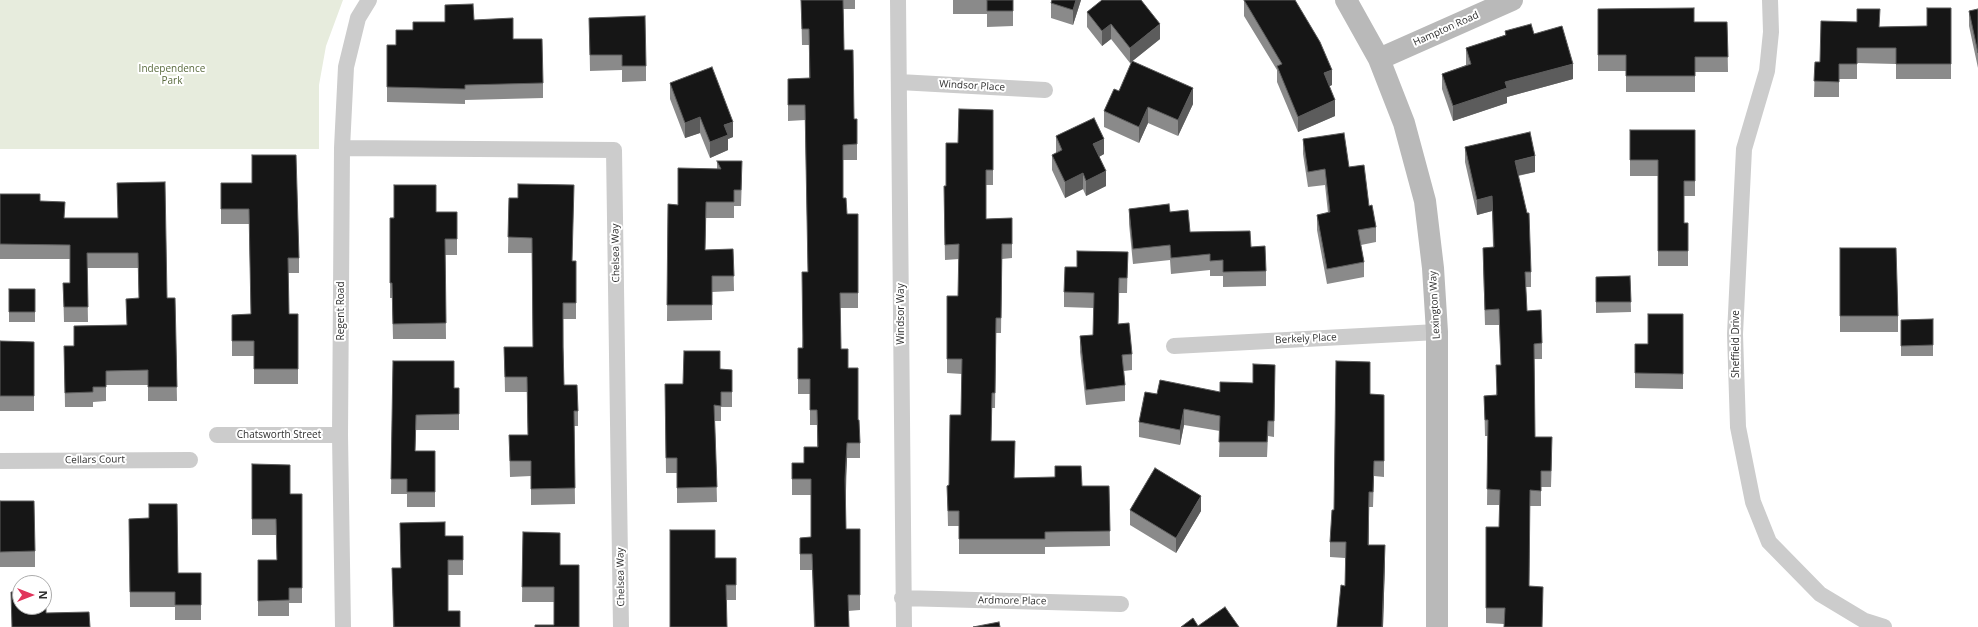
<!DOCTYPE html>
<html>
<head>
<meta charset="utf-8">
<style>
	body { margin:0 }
	#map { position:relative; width:1978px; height:627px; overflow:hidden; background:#fff; font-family:"Open Sans",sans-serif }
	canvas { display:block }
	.north { position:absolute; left:12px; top:575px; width:40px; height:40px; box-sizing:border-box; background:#fff; border:1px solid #acacac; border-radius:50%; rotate:90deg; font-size:11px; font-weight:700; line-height:16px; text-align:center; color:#2f2f2f }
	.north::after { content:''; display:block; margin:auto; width:14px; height:18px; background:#e1355c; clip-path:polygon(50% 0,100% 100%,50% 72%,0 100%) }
</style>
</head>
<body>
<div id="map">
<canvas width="1978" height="627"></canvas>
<div class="north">N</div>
</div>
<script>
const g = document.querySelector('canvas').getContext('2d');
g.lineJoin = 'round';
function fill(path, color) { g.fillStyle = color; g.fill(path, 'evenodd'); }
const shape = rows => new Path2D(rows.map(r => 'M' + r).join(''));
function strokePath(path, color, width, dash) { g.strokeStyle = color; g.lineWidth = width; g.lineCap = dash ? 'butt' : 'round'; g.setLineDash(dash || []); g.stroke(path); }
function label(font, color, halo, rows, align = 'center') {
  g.font = font + ' "Open Sans",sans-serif'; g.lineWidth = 4; g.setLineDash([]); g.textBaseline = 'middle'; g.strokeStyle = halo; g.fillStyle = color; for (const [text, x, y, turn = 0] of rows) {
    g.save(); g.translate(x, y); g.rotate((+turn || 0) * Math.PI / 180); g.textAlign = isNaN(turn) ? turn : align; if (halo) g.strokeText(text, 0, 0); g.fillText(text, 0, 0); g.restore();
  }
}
fill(shape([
	[0,0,343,0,326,46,319,85,319,149,0,149]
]), '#e7ecdd');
strokePath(shape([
	[898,0,904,627],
	[1770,0,1771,32,1767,71,1744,149,1735,334,1738,427,1753,502,1769,542,1820,594,1865,621,1884,627],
	[899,82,1045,90],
	[342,148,614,150,621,627],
	[1174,346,1437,332],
	[217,435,340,435],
	[0,461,190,460],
	[902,598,1121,604],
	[343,627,340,435,342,148,346,67,358,18,369,0]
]), '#ccc', 16);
strokePath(shape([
	[1346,0,1379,59,1404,123,1425,201,1433,268,1437,332,1437,627],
	[1379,59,1512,0]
]), '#b9b9b9', 22);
fill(shape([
	[801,0,855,0,855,9,843,9,844,50,854,119,857,119,857,160,843,160,843,198,847,214,858,214,858,308,840,308,841,349,848,368,858,420,860,443,860,458,847,458,846,491,846,529,860,529,860,610,848,611,849,627,814,627,812,570,800,570,800,538,811,537,811,495,792,495,792,463,804,463,804,447,817,447,817,425,810,425,810,394,798,394,798,348,802,348,808,272,805,120,788,121,788,79,809,78,809,45,802,45],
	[953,0,1013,0,1013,26,987,27,987,14,953,14],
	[1052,0,1081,0,1073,25,1051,18,1051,3],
	[1244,0,1332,85,1329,86,1335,116,1298,132,1277,82,1277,70,1244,16],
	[445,5,513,39,543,83,543,98,465,100,465,104,387,102,387,45,396,45,413,30,445,22],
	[1951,8,1951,79,1896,79,1896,64,1857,63,1857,79,1839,79,1839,97,1814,97,1815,62,1820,62,1880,27,1927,26],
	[1598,9,1694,22,1727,22,1728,72,1695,72,1695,92,1626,92,1626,71,1598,71],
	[1978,9,1978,68,1969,26,1969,11],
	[1087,12,1160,39,1130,63,1111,39,1102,46,1087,27],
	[589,18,646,66,646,81,622,82,622,70,590,71],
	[1505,31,1534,34,1573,79,1507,97,1507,103,1453,121,1442,89,1442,74,1466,65,1466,48,1505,35],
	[670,83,733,137,728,139,728,150,710,158,700,133,685,138,670,99],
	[1119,91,1193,104,1178,136,1148,123,1139,143,1104,127,1104,111],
	[993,110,993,185,986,185,986,219,1012,218,1012,258,1002,259,1001,333,996,333,995,408,992,408,991,441,1015,478,1082,486,1109,486,1110,546,1045,547,1045,554,959,554,959,526,948,526,947,486,949,485,961,415,962,374,947,373,947,296,958,296,959,259,945,260,944,201,946,186,958,143],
	[1630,130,1695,130,1695,196,1684,196,1684,223,1688,223,1688,266,1658,266,1658,176,1630,176],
	[1056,136,1104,154,1099,157,1106,186,1086,196,1083,189,1065,198,1052,170,1052,155,1056,153],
	[1303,139,1349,167,1369,206,1376,227,1376,242,1361,245,1364,262,1364,277,1327,284,1317,230,1317,215,1328,213,1325,185,1308,187,1303,154],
	[1465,147,1535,172,1518,176,1531,272,1531,287,1526,287,1527,311,1542,343,1542,359,1534,359,1535,437,1552,453,1551,487,1541,487,1541,506,1530,506,1529,587,1543,602,1504,624,1486,623,1486,527,1499,527,1499,505,1487,505,1488,436,1485,436,1484,396,1496,395,1501,365,1499,325,1485,325,1483,263,1483,248,1493,247,1492,211,1477,215,1465,162],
	[717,161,742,177,741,206,734,206,734,218,706,218,705,250,733,249,734,291,712,292,712,320,667,321,668,204,678,205,717,169],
	[221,183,252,183,299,258,299,273,288,273,289,314,298,314,298,384,254,384,254,356,232,356,232,315,251,314,249,224,221,224],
	[0,194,40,201,64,218,118,218,167,298,175,298,177,401,148,401,148,385,106,385,106,401,93,402,93,407,65,407,64,346,74,346,127,325,139,298,138,268,87,268,88,322,64,322,63,283,70,283,70,259,0,259],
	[509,198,572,261,576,261,576,319,563,319,564,385,578,411,578,426,574,426,575,504,531,505,531,476,510,477,509,435,528,435,527,392,505,392,504,347,533,347,532,253,508,253],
	[1129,209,1190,232,1251,247,1266,271,1266,286,1223,287,1223,276,1210,276,1210,270,1171,274,1170,260,1133,264,1129,224],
	[436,212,457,212,457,255,445,255,446,339,393,339,392,298,390,298,390,218],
	[1840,248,1898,316,1898,332,1840,332],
	[1128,252,1127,293,1119,293,1118,324,1132,354,1132,370,1124,371,1125,385,1125,401,1086,405,1080,352,1080,336,1093,335,1094,308,1064,307,1064,292,1077,267],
	[1630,276,1631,312,1596,313,1596,277],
	[9,289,35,289,35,322,9,322],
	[1683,314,1683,389,1635,388,1635,344,1648,344],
	[1933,319,1933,356,1901,356,1901,320],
	[0,341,34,342,34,411,0,411],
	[393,361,454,388,459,388,459,430,416,430,415,451,435,451,435,507,407,507,407,494,391,494],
	[1275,365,1274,437,1268,436,1267,457,1219,457,1220,431,1184,425,1180,445,1139,437,1139,422,1157,394,1220,392,1253,383],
	[720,369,732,370,732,407,721,407,721,421,715,421,717,502,677,503,677,473,666,473,665,384,683,384],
	[1370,394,1384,395,1384,477,1374,476,1373,507,1369,507,1369,545,1385,560,1383,627,1337,627,1345,586,1345,558,1330,557,1330,542],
	[252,464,290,494,302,494,302,603,289,603,289,616,258,616,258,560,277,560,276,535,252,535],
	[0,501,35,551,35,567,0,567],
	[1130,510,1201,511,1176,553,1130,525],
	[129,519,178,573,201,573,201,620,175,620,175,607,130,607],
	[523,532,560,533,554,625,554,602,522,602],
	[445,536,463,536,463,575,448,575,448,611,460,627,393,627,392,568,400,568],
	[715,558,736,558,736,600,727,600]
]), '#8a8a8a');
fill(shape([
	[1076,0,1081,0,1073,25,1073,10],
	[1111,24,1111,39,1102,46,1102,31],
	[1160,24,1160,39,1130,63,1130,48],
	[1573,64,1573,79,1507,97,1507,103,1453,121,1453,106,1505,82],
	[1332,70,1332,85,1324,89,1324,73],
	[1193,88,1193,104,1178,136,1178,120],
	[1335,100,1335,116,1298,132,1298,117],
	[1148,107,1148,123,1139,143,1139,127],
	[700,117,700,133,685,138,685,123],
	[733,122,733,137,728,139,728,150,710,158,710,142,724,125],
	[1104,139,1104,154,1093,160,1093,144],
	[1535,156,1535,172,1515,176,1515,161],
	[1106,171,1106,186,1086,196,1086,181],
	[1083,173,1083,189,1065,198,1065,182],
	[1492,196,1492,211,1477,215,1477,200],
	[1184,409,1184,425,1180,445,1180,430],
	[847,443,847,458,845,494,845,479],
	[1201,496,1201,511,1176,553,1176,538],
	[1385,545,1385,560,1383,627,1382,627]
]), '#5c5c5c');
const building = shape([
	[801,0,843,0,844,50,853,50,854,119,857,119,857,144,843,145,843,198,846,198,847,214,858,214,858,293,840,293,841,349,848,349,848,368,858,368,858,420,859,420,860,443,847,443,845,479,846,529,860,529,860,595,848,595,849,627,815,627,812,554,800,554,800,538,811,537,811,479,792,479,792,463,804,463,804,447,818,447,817,410,810,410,810,379,798,379,798,348,803,348,802,272,808,272,805,105,788,105,788,79,810,78,809,29,802,29,801,0],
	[987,0,1013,0,1013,11,987,11,987,0],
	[1052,0,1076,0,1073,10,1051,3,1052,0],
	[1102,0,1141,0,1160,24,1130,48,1111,24,1102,31,1087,12,1102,0],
	[1244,0,1295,0,1320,42,1332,70,1324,73,1335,100,1298,117,1277,66,1282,64,1244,0],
	[473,4,474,20,513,18,513,39,542,39,543,83,465,85,465,89,387,87,387,45,396,45,396,30,413,30,413,22,445,22,445,5,473,4],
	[1694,8,1694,22,1727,22,1728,57,1695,57,1695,76,1626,76,1626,55,1598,55,1598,9,1694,8],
	[1927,8,1951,8,1951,64,1896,64,1896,48,1857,48,1857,64,1839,64,1839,82,1814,81,1815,62,1820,62,1821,21,1857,22,1857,9,1880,9,1879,27,1927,26,1927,8],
	[1978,9,1978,53,1969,11,1978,9],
	[645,16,646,66,622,66,622,55,590,55,589,18,645,16],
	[1531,24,1534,34,1562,26,1573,64,1505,82,1507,88,1453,106,1442,74,1471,64,1466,48,1506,35,1505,31,1531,24],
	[1132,61,1193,88,1178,120,1148,107,1139,127,1104,111,1114,89,1119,91,1132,61],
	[712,67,733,122,724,125,728,135,710,142,700,117,685,123,670,83,712,67],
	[959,109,993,110,993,170,986,170,986,219,1012,218,1012,244,1002,244,1001,318,996,318,995,393,992,393,991,441,1015,441,1014,478,1055,477,1055,466,1081,466,1082,486,1109,486,1110,531,1045,532,1045,539,959,539,959,511,948,511,947,486,949,485,950,415,961,415,962,359,947,359,947,296,958,296,959,244,945,245,944,186,946,186,946,143,958,143,959,109],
	[1094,118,1104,139,1093,144,1106,171,1086,181,1083,173,1065,182,1052,155,1062,150,1056,136,1094,118],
	[1630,130,1695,130,1695,181,1684,181,1684,223,1688,223,1688,251,1658,251,1658,160,1630,160,1630,130],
	[1530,132,1535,156,1515,161,1527,213,1529,213,1531,272,1525,272,1527,311,1541,310,1542,343,1534,344,1535,437,1552,437,1551,471,1541,471,1541,491,1530,490,1529,586,1543,587,1542,627,1504,627,1505,608,1486,608,1486,527,1499,527,1500,490,1487,489,1488,420,1485,420,1484,396,1497,395,1496,365,1501,365,1499,309,1485,310,1483,248,1494,247,1492,196,1477,200,1465,147,1530,132],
	[1344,133,1349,167,1364,165,1369,206,1372,205,1376,227,1358,230,1364,262,1327,269,1317,215,1330,212,1325,169,1308,172,1303,139,1344,133],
	[252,155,296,155,299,258,288,258,289,314,298,314,298,369,254,369,254,341,232,341,232,315,251,314,249,209,221,209,221,183,252,183,252,155],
	[717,161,742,161,741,190,734,190,734,202,706,202,705,250,733,249,734,276,712,276,712,305,667,305,668,204,678,205,678,168,721,169,717,161],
	[165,182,167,298,175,298,177,387,148,387,148,370,106,371,106,387,93,387,93,392,65,393,64,346,74,346,74,326,127,325,126,299,139,298,138,253,87,253,88,307,64,307,63,283,70,283,70,245,0,244,0,194,40,194,40,201,65,202,64,218,118,218,117,183,165,182],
	[518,184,574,185,572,261,576,261,576,303,563,303,563,347,564,385,577,385,578,411,574,411,575,488,531,489,531,461,510,461,509,435,528,435,527,377,505,377,504,347,533,347,532,238,508,237,509,198,518,198,518,184],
	[394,185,436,185,436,212,457,212,457,239,445,239,446,323,393,324,392,283,390,283,390,218,394,218,394,185],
	[1169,204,1170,212,1188,210,1190,232,1250,231,1251,247,1265,246,1266,271,1223,272,1223,260,1210,261,1210,254,1171,258,1170,245,1133,249,1129,209,1169,204],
	[1840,248,1896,248,1898,316,1840,316,1840,248],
	[1077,251,1128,252,1127,278,1119,278,1118,324,1129,323,1132,354,1122,355,1125,385,1086,390,1080,336,1093,335,1094,293,1064,292,1065,267,1077,267,1077,251],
	[1630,276,1631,302,1596,302,1596,277,1630,276],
	[9,289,35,289,35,312,9,312,9,289],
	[1648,314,1683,314,1683,374,1635,373,1635,344,1648,344,1648,314],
	[1933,319,1933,345,1901,346,1901,320,1933,319],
	[0,341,34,342,34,396,0,396,0,341],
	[684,351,720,351,720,369,732,370,732,392,721,392,721,406,714,405,717,487,677,488,677,458,666,458,665,384,683,384,684,351],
	[393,361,454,361,454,388,459,388,459,414,416,415,415,451,435,451,435,492,407,492,407,479,391,479,393,361],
	[1336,361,1370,362,1370,394,1384,395,1384,461,1374,461,1373,492,1369,492,1368,545,1385,545,1382,627,1337,627,1341,585,1345,586,1346,542,1330,542,1332,510,1334,510,1336,361],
	[1253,364,1275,365,1274,421,1268,421,1267,442,1219,442,1220,416,1184,409,1180,430,1139,422,1145,392,1157,394,1160,380,1220,392,1220,382,1253,383,1253,364],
	[252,464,290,465,290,494,302,494,302,588,289,588,289,600,258,601,258,560,277,560,276,519,252,519,252,464],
	[1155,468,1201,496,1176,538,1130,510,1155,468],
	[0,501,34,501,35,551,0,552,0,501],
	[149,504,177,504,178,573,201,573,201,605,175,605,175,592,130,592,129,519,149,518,149,504],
	[445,522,445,536,463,536,463,560,448,560,448,611,460,611,460,627,394,627,392,568,401,568,400,523,445,522],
	[670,530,715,530,715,558,736,558,736,585,726,585,727,627,670,627,670,530],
	[523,532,560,533,560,565,579,565,579,627,535,627,535,625,554,625,554,587,522,587,523,532],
	[44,591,46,591,46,613,89,612,90,627,12,627,11,592,20,592,20,607,44,607,44,591],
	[1225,607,1239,627,1181,627,1193,618,1198,626,1225,607],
	[999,622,1000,627,973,627,999,622]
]);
fill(building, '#161616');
strokePath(building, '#5c5c5c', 1);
label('10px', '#2f2f2f', '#fff', [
	["Hampton Road",1446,29,-24],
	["Windsor Place",972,86,3],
	["Chelsea Way",616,253,-91],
	["Lexington Way",1435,305,-93],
	["Regent Road",341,311,-90],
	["Windsor Way",901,314,-90],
	["Berkely Place",1306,339,-3],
	["Sheffield Drive",1736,344,-90],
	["Chatsworth Street",279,435],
	["Cellars Court",95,460,-1],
	["Chelsea Way",621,577,-91],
	["Ardmore Place",1012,601,1]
]);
label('10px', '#596a3d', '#fff', [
	["Independence",172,69],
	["Park",172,81]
]);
</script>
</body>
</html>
